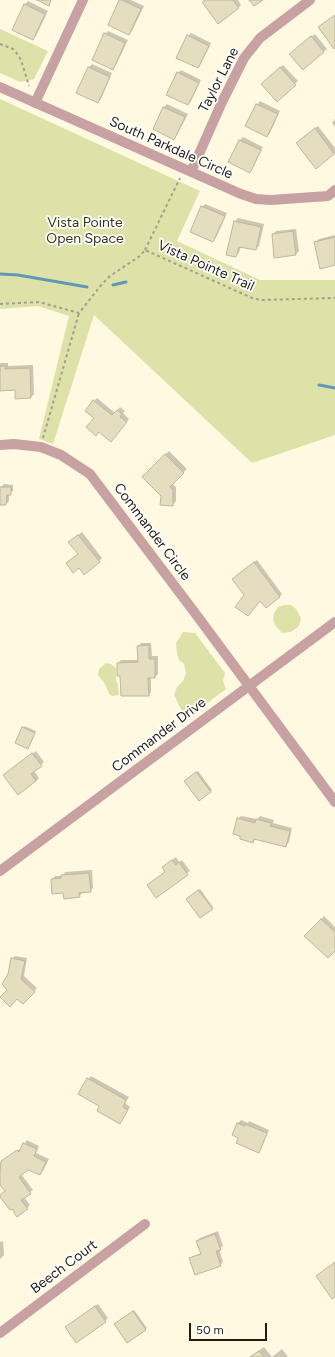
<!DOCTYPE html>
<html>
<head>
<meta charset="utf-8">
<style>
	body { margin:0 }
	#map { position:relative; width:335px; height:1357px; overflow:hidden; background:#fff9e1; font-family:Figtree,sans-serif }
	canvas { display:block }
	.scale { position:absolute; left:189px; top:1323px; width:78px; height:18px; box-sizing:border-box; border:2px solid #201e13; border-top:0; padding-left:5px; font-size:12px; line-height:14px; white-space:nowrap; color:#201e13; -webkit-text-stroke:3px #fff; paint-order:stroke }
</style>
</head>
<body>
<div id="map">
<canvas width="335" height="1357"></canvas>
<div class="scale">50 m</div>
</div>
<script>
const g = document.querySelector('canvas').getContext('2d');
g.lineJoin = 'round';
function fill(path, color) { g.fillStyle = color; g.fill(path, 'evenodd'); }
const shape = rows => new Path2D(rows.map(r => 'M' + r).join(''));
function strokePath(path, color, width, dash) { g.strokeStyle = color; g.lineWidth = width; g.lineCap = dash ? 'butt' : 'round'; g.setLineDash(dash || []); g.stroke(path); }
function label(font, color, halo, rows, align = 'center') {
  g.font = font + ' Figtree,sans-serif'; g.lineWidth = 3.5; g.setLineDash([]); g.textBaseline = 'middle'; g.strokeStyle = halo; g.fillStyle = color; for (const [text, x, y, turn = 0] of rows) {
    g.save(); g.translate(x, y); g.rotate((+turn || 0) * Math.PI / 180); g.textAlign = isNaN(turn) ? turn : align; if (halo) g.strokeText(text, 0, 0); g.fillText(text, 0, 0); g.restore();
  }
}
fill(shape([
	[0,29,48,51,34,79,20,82,0,73],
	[0,99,200,191,177,241,260,280,335,280,335,435,252,463,94,315,53,444,39,439,69,316,38,306,0,309],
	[285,605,291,605,296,609,301,618,299,626,291,632,282,633,275,625,273,619,274,613,278,607],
	[183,632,195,633,225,673,223,681,226,689,193,714,182,711,174,695,177,687,183,681,186,673,184,664,179,660,177,654,176,643],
	[106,663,111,664,116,668,116,681,118,684,119,695,112,696,109,694,105,684,98,675,99,669]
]), '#dee2a8');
fill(shape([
	[121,0,131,0,144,6,132,31,129,34],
	[206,0,238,0,241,5,238,8],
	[28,1,48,11,36,36,33,39,25,4],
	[108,31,128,40,116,65,113,68,105,34],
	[191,33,211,43,201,64,198,67,188,36],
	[315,34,327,49,303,68,294,51],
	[92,64,112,73,101,99,98,102,77,92,89,67],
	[283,65,298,81,277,100,263,84],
	[181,70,201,80,191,101,188,104,178,73],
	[260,101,280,111,270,133,267,136,257,105],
	[167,104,188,114,177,135,174,138,154,129,164,107],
	[335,119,335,127,332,123],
	[318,126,335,148,335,153,316,167,300,140],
	[243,137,263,147,253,168,250,171,230,162,240,140],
	[205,204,227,213,216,238,213,241,202,207],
	[238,218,264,224,259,246,256,249,241,246,239,253,236,256,234,222],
	[296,229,299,251,296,254,273,234,276,231],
	[335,235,335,264,315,242,319,239],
	[0,363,8,363,8,366,33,365,34,394,31,397,16,389,0,390],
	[97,398,115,413,120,407,125,411,123,413,129,419,114,438,100,431,96,435,95,418,86,410],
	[169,451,187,469,172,483,176,487,176,501,173,505,143,477],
	[4,484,13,485,13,491,9,494,9,501,6,504,0,504,0,488],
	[82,532,102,558,99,561,79,554,73,539],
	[257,560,282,594,279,597,260,600,246,594,237,576],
	[141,643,151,643,152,656,158,656,158,674,155,677,151,677,151,692,148,695,121,675,118,663,121,660,139,660,138,646],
	[24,726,36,731,28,748,23,728],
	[36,751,44,762,34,771,39,778,36,781,4,775],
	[198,771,212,790,199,800,186,780],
	[241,816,257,819,260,816,274,820,273,823,292,828,289,842,286,846,256,838,253,842,242,835,238,819],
	[176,857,179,862,182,860,190,871,157,897,151,882,166,871,166,865],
	[92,870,93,888,90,891,82,891,82,893,79,897,52,879,55,876,62,876,65,872],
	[200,889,213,907,212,908,188,898],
	[324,916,335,927,335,949,306,936],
	[15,956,27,958,24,976,37,988,23,1003,9,990,12,959],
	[91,1076,129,1097,125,1103,130,1107,120,1123,101,1106,88,1079],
	[241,1120,248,1123,249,1121,269,1130,261,1149,258,1152,239,1137,234,1135,238,1123],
	[27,1140,39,1146,36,1153,49,1159,43,1171,40,1174,28,1169,21,1174,33,1190,24,1197,30,1205,27,1208,6,1191,0,1183,4,1160,21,1148,21,1149],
	[218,1231,223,1246,219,1249,223,1262,220,1265,190,1259,193,1256,201,1253,197,1241,200,1238],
	[3,1241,4,1255,0,1259,0,1242],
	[98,1304,108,1318,105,1321,70,1324],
	[134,1310,147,1328,128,1342,116,1323],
	[264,1347,272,1357,282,1349,288,1357,250,1357]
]), '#0003');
strokePath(shape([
	[0,274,18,275,87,287],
	[113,285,126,282],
	[319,385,335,388]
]), '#6199b5', 3);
const building = shape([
	[37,0,51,0,49,6,37,0],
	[119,0,122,0,141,9,129,35,108,25,119,0],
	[205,0,233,0,239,8,218,24,202,2,205,0],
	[249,0,263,0,254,6,249,0],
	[24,4,45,14,33,40,12,30,24,4],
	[335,15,335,48,334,49,318,27,335,15],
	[104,33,125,43,113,70,92,60,104,33],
	[187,35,209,46,198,68,176,58,187,35],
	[311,36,324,52,303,70,289,54,311,36],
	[88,67,110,77,98,103,76,93,88,67],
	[280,67,296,85,277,102,261,84,280,67],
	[177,72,199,83,188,105,166,95,177,72],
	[256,104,278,114,267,137,245,126,256,104],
	[163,107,185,117,174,140,153,129,163,107],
	[315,128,334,154,316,169,296,143,315,128],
	[239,140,261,150,250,173,228,162,239,140],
	[201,206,225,216,213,242,190,232,201,206],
	[234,221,261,227,256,250,239,247,236,257,226,255,234,221],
	[293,231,296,255,274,258,272,234,293,231],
	[335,237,335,265,320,269,314,242,335,237],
	[0,366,5,366,5,369,30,368,31,398,15,399,15,390,0,391,0,366],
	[93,400,112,415,117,410,122,414,120,417,127,422,111,442,99,432,96,436,86,427,94,418,85,411,93,400],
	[165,454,184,473,170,487,173,490,173,506,160,505,161,496,142,477,165,454],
	[0,487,11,487,11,495,7,495,6,505,0,505,0,487],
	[78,535,100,562,84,575,79,568,73,573,66,563,78,554,68,542,78,535],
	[254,562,280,597,266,608,260,601,248,616,235,607,244,595,232,579,254,562],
	[149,645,149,659,155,659,155,678,148,678,149,696,121,696,120,676,117,676,117,663,138,662,137,646,149,645],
	[22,727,35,733,28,749,15,743,22,727],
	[32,753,42,766,31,774,36,781,18,795,3,775,32,753],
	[196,772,211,792,199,801,184,781,196,772],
	[237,818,255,823,256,819,271,823,270,826,290,831,286,847,254,839,253,843,240,839,240,836,233,834,237,818],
	[172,860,176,865,179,862,188,875,156,898,147,885,165,872,162,867,172,860],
	[89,873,91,892,79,893,80,897,64,899,63,893,52,894,51,879,61,878,61,875,89,873],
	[198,890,213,909,200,918,186,899,198,890],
	[321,919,335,932,335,951,328,958,304,936,321,919],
	[11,958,25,961,21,979,35,992,23,1004,17,999,10,1007,0,997,7,990,2,984,8,974,11,958],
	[87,1078,126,1100,123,1107,128,1110,120,1124,97,1111,99,1106,78,1094,87,1078],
	[237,1123,245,1126,245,1124,267,1133,259,1153,236,1143,238,1138,232,1135,237,1123],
	[23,1143,37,1149,34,1156,46,1162,40,1175,28,1170,19,1177,31,1194,21,1200,28,1209,17,1217,12,1209,10,1210,0,1197,0,1195,5,1191,0,1185,0,1172,1,1161,17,1150,19,1152,23,1143],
	[215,1234,221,1250,216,1251,221,1266,195,1275,189,1258,201,1254,196,1241,215,1234],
	[335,1262,335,1297,332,1299,316,1276,335,1262],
	[95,1306,106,1322,76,1343,65,1327,95,1306],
	[133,1311,146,1330,127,1343,114,1324,133,1311],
	[259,1351,264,1357,250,1357,259,1351]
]);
fill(building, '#e4ddbf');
strokePath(building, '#beb79a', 1);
strokePath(shape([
	[0,44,13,49,19,56,22,63,29,86],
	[145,250,180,178],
	[0,304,39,302,79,313,102,284,110,276,140,256,145,250,252,298,261,300,335,298],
	[43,438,79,313]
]), '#a49f8d', 2, [3, 3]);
strokePath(shape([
	[0,87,241,194,256,199,271,200,328,196,335,190],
	[35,103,83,0],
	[191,172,222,102,244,58,260,38,310,0],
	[0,445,14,444,41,447,61,455,90,474,195,613,335,802],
	[0,871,335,622],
	[0,1333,145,1224]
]), '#c8a1a2', 10);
label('14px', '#201e13', '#fff', [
	["Taylor Lane",219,80,-63],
	["South Parkdale Circle",171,148,24],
	["Vista Pointe Trail",206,266,24],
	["Commander Circle",152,532,53],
	["Commander Drive",159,735,-37],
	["Beech Court",64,1267,-37]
]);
label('14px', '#373816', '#fff', [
	["Vista Pointe",85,223],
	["Open Space",85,239]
]);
</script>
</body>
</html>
